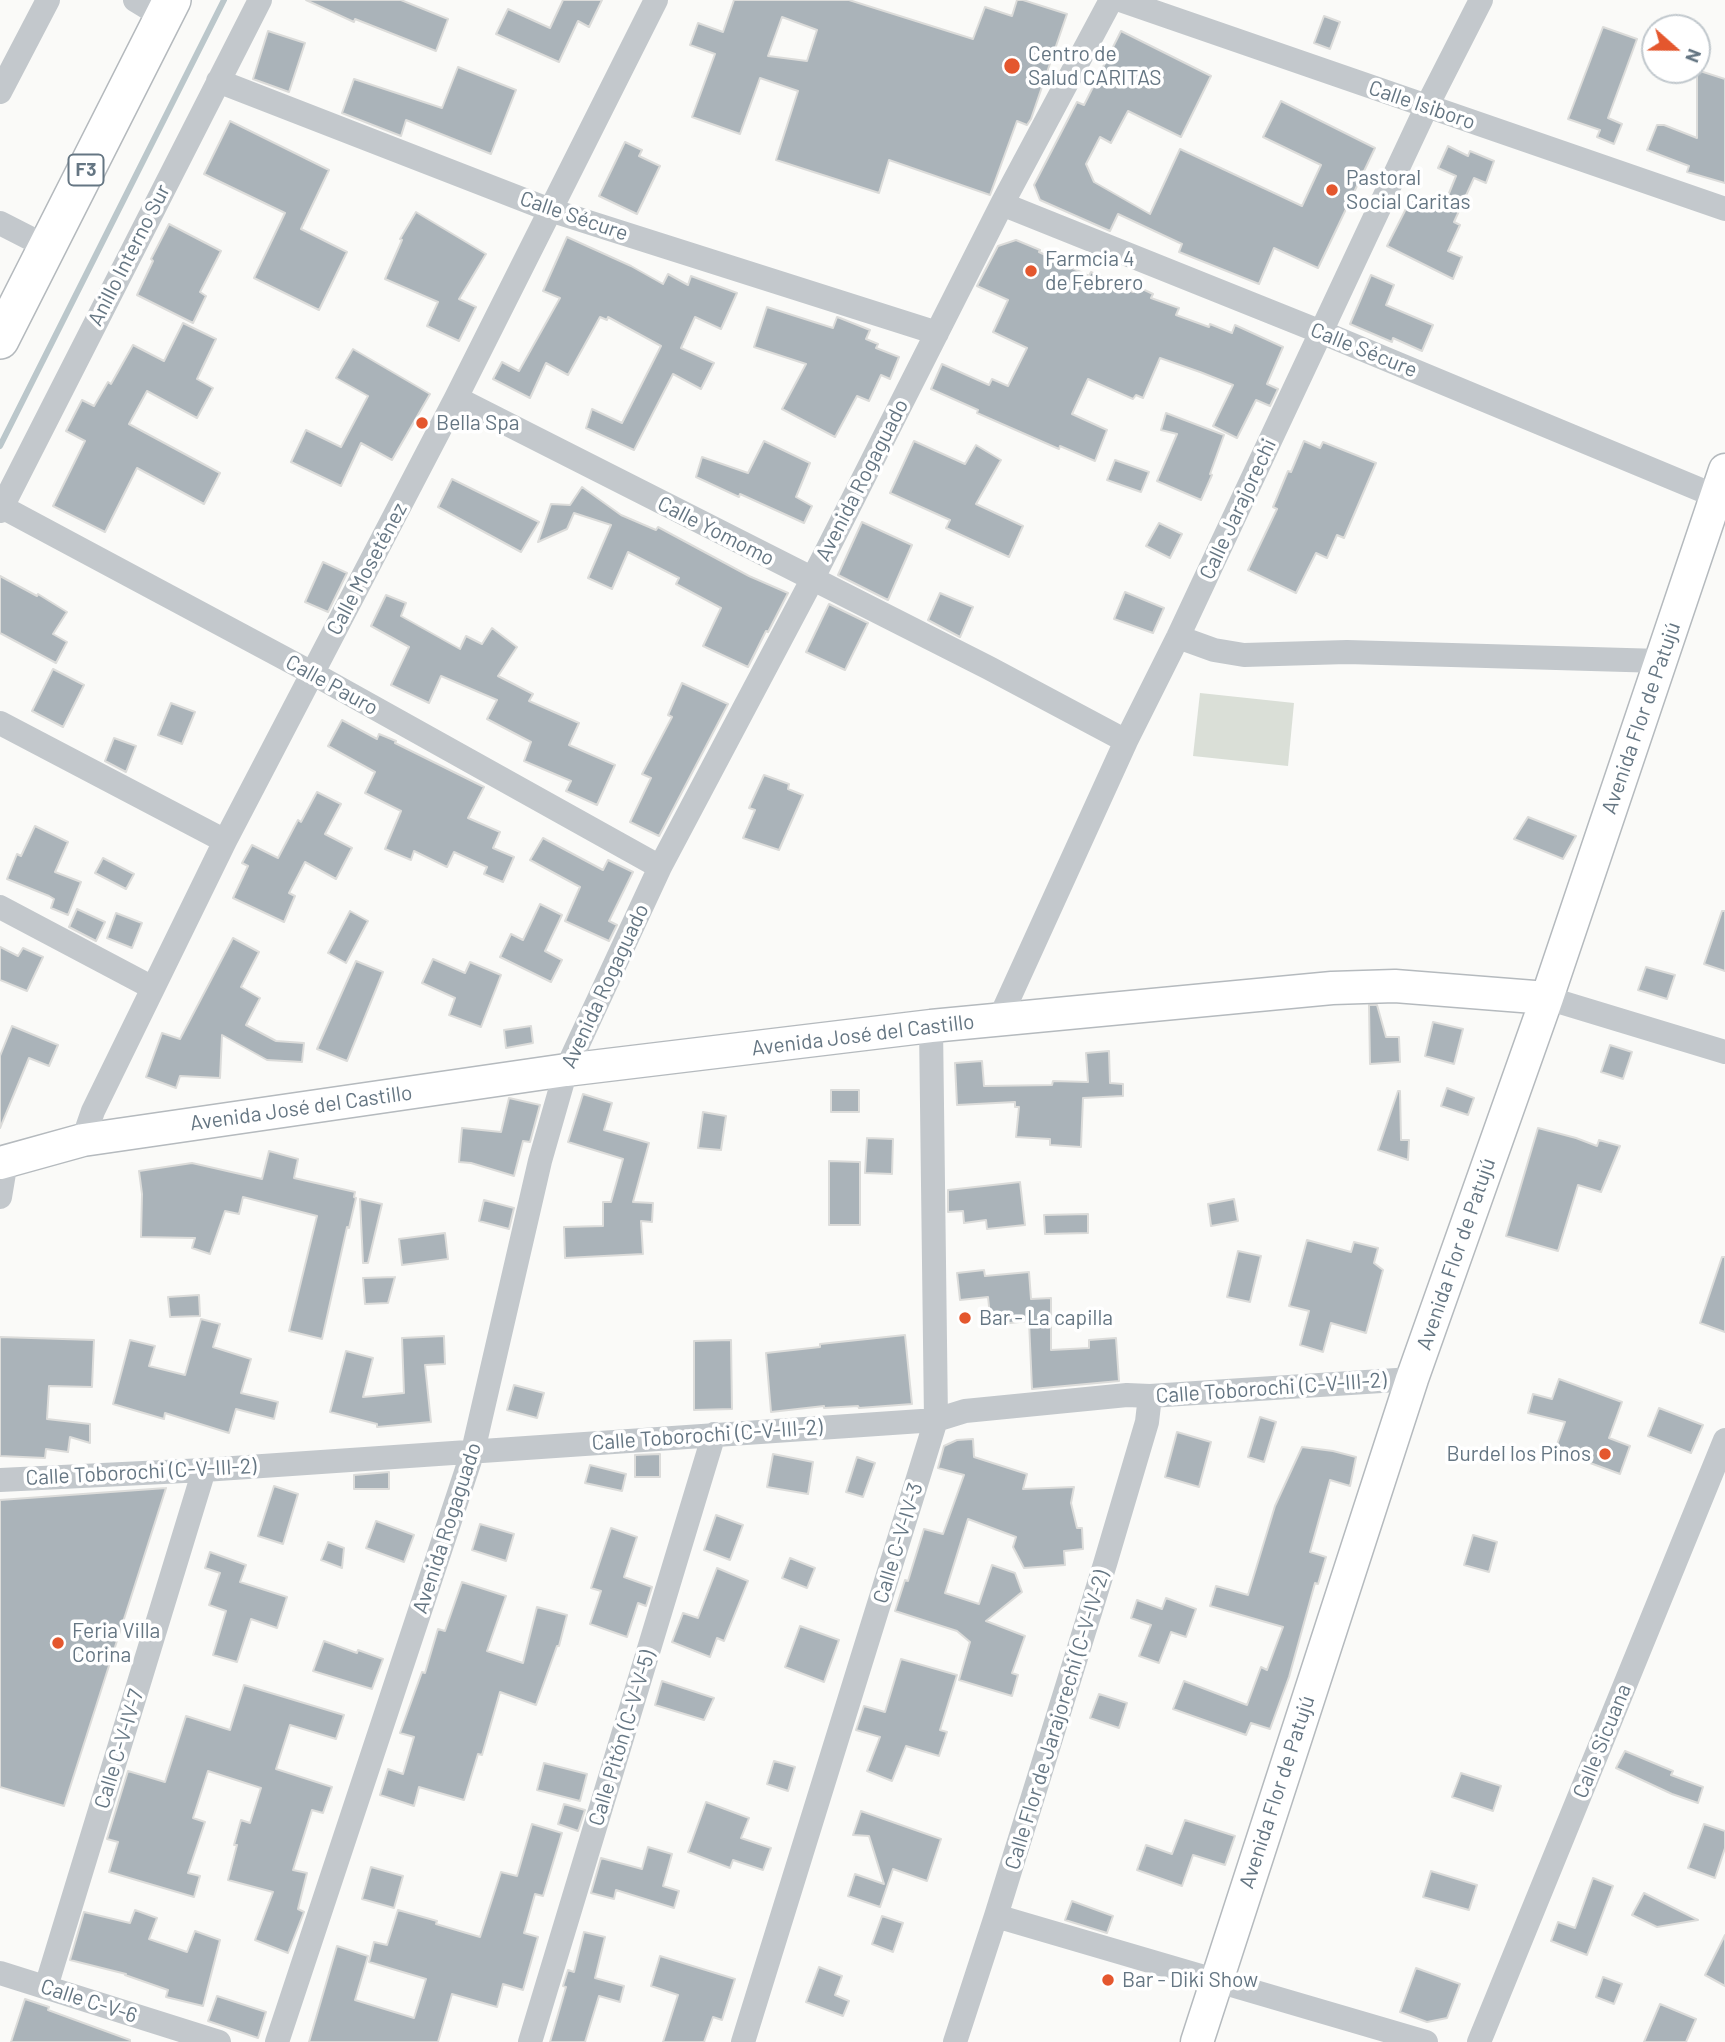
<!DOCTYPE html>
<html>
<head>
<meta charset="utf-8">
<style>
	body { margin:0 }
	#map { position:relative; width:1725px; height:2042px; overflow:hidden; background:#fafaf8; font-family:Barlow,sans-serif }
	canvas { display:block }
	.north { position:absolute; left:1641px; top:14px; width:70px; height:70px; box-sizing:border-box; background:#fff; border:2px solid #c1c8cd; border-radius:50%; rotate:111deg; font-size:19px; font-weight:700; line-height:28px; text-align:center; color:#657683 }
	.north::after { content:''; display:block; margin:auto; width:24px; height:32px; background:#e4572e; clip-path:polygon(50% 0,100% 100%,50% 72%,0 100%) }
</style>
</head>
<body>
<div id="map">
<canvas width="1725" height="2042"></canvas>
<div class="north">N</div>
</div>
<script>
const g = document.querySelector('canvas').getContext('2d');
g.lineJoin = 'round';
function fill(path, color) { g.fillStyle = color; g.fill(path, 'evenodd'); }
const shape = rows => new Path2D(rows.map(r => 'M' + r).join(''));
function strokePath(path, color, width, dash) { g.strokeStyle = color; g.lineWidth = width; g.lineCap = dash ? 'butt' : 'round'; g.setLineDash(dash || []); g.stroke(path); }
function label(font, color, halo, rows, align = 'center') {
  g.font = font + ' Barlow,sans-serif'; g.lineWidth = 7; g.setLineDash([]); g.textBaseline = 'middle'; g.strokeStyle = halo; g.fillStyle = color; for (const [text, x, y, turn = 0] of rows) {
    g.save(); g.translate(x, y); g.rotate((+turn || 0) * Math.PI / 180); g.textAlign = isNaN(turn) ? turn : align; if (halo) g.strokeText(text, 0, 0); g.fillText(text, 0, 0); g.restore();
  }
}
fill(shape([
	[1200,693,1294,703,1288,766,1193,756]
]), '#dadfd7');
strokePath(shape([
	[0,446,224,0]
]), '#bbc7cb', 6);
const building = shape([
	[306,0,401,0,448,19,436,51,355,19,354,22,306,0],
	[563,0,602,0,589,27,578,21,559,62,496,34,508,9,550,28,563,0],
	[734,0,849,0,973,39,985,7,1012,16,1017,0,1023,0,1067,14,1031,119,1027,125,1017,121,990,195,889,160,879,193,776,160,798,91,760,78,740,134,692,117,715,54,690,45,698,23,723,32,734,0],
	[782,17,817,30,807,61,768,56,782,17],
	[1324,16,1340,22,1330,49,1314,43,1324,16],
	[1603,27,1637,39,1608,118,1622,124,1614,144,1597,137,1600,130,1568,119,1603,27],
	[268,31,305,43,289,92,253,79,268,31],
	[1121,31,1211,76,1181,137,1128,111,1111,143,1100,137,1086,164,1094,182,1150,214,1180,149,1302,206,1321,165,1263,137,1281,101,1375,148,1318,268,1274,248,1259,284,1179,252,1182,244,1118,214,1110,231,1040,200,1034,185,1077,102,1084,105,1121,31],
	[458,67,516,90,491,154,406,120,401,136,342,113,354,79,442,108,458,67],
	[1697,70,1725,79,1725,183,1687,172,1689,166,1647,150,1657,125,1664,125,1697,138,1697,70],
	[230,121,329,170,301,229,347,252,319,310,254,278,285,213,204,174,230,121],
	[625,142,642,150,639,156,660,166,637,214,599,196,625,142],
	[1448,146,1468,156,1470,151,1494,161,1486,183,1474,178,1454,222,1460,225,1448,251,1462,257,1453,279,1387,246,1410,201,1416,203,1419,196,1443,208,1456,176,1438,168,1448,146],
	[416,212,486,254,459,299,476,307,459,341,427,326,438,302,385,279,402,240,400,239,416,212],
	[169,224,221,251,200,292,206,296,193,323,137,295,153,261,151,259,169,224],
	[567,237,631,266,663,284,668,274,688,285,691,276,737,293,721,329,695,317,681,348,714,363,701,389,673,374,634,450,586,428,592,409,622,423,661,346,608,317,607,320,600,317,568,375,546,363,530,398,493,379,502,362,519,371,560,298,543,291,567,237],
	[1016,240,1040,250,1039,252,1089,276,1091,272,1133,292,1136,286,1153,294,1151,298,1179,308,1176,315,1209,327,1210,324,1232,333,1235,325,1283,347,1267,384,1278,389,1270,406,1256,400,1237,438,1213,426,1233,385,1200,372,1160,358,1143,398,1136,395,1133,399,1088,379,1072,414,1107,430,1095,461,1060,446,1059,449,977,413,978,410,931,389,942,364,989,385,992,379,1008,386,1027,348,993,332,1008,300,977,286,998,246,1016,240],
	[1371,275,1394,285,1386,305,1433,325,1422,351,1393,338,1392,342,1350,324,1371,275],
	[767,307,833,328,837,317,840,318,870,330,866,339,878,344,876,348,899,357,890,379,881,375,869,401,857,396,835,437,782,409,806,364,754,347,767,307],
	[183,323,216,339,197,379,213,388,197,418,147,391,129,424,220,473,204,504,137,468,105,532,53,506,85,441,66,431,82,400,94,406,108,382,111,384,133,345,164,361,183,323],
	[353,349,430,394,392,460,361,443,341,486,291,462,306,430,341,447,368,396,336,378,353,349],
	[1166,413,1224,435,1210,474,1212,475,1201,500,1157,481,1177,434,1161,430,1166,413],
	[764,441,810,463,796,497,812,506,804,523,740,494,739,497,696,477,702,457,748,473,764,441],
	[914,441,965,464,976,445,1001,460,976,504,1023,526,1009,557,946,528,950,520,890,493,914,441],
	[1304,441,1320,448,1323,442,1376,463,1344,538,1337,535,1327,558,1316,553,1296,593,1248,570,1277,509,1273,507,1288,471,1291,472,1304,441],
	[1115,460,1149,472,1141,492,1107,480,1115,460],
	[452,479,539,522,521,552,438,507,452,479],
	[582,487,621,515,656,530,658,527,749,576,788,593,768,632,766,631,748,667,703,646,721,608,676,584,679,578,628,552,612,589,588,578,611,525,574,513,567,529,538,542,551,504,570,505,582,487],
	[862,522,912,545,888,600,838,575,862,522],
	[1159,523,1182,534,1170,558,1146,546,1159,523],
	[323,562,347,573,328,612,305,602,323,562],
	[0,576,37,596,38,594,67,612,53,634,67,642,56,663,0,633,0,576],
	[1125,592,1164,608,1153,633,1114,619,1125,592],
	[940,593,973,607,960,637,928,620,940,593],
	[386,595,406,603,401,616,460,649,466,636,482,644,492,628,517,647,498,676,533,694,529,701,579,723,569,745,615,765,597,805,566,791,571,781,524,761,531,742,487,719,497,700,441,676,429,703,391,685,409,647,371,626,386,595],
	[829,604,868,623,845,670,806,652,829,604],
	[53,669,84,685,63,727,32,711,53,669],
	[682,683,728,704,659,836,630,822,651,778,642,774,672,717,668,715,682,683],
	[171,703,195,712,182,744,158,735,171,703],
	[342,720,377,739,379,734,396,741,395,743,484,787,468,818,500,832,493,848,514,857,503,882,484,874,487,867,454,852,447,867,414,851,411,860,385,849,401,811,365,793,375,772,328,746,342,720],
	[114,738,136,746,126,772,105,761,114,738],
	[764,775,789,784,788,789,803,795,779,850,743,838,755,810,749,808,764,775],
	[317,792,341,804,325,834,352,848,336,879,305,862,289,893,295,896,284,922,233,898,248,866,242,863,252,845,278,858,298,820,301,822,317,792],
	[1528,817,1576,836,1563,859,1514,839,1528,817],
	[35,826,68,842,55,872,81,882,68,915,51,908,54,899,49,896,7,879,17,854,21,856,35,826],
	[543,838,603,870,608,860,633,872,609,921,617,925,609,941,565,921,580,887,530,860,543,838],
	[103,858,134,874,126,889,95,873,103,858],
	[540,904,562,915,545,951,562,960,551,982,500,957,511,934,523,940,540,904],
	[77,909,105,922,96,941,69,927,77,909],
	[350,911,368,921,346,963,328,953,350,911],
	[1722,911,1725,911,1725,971,1704,964,1722,911],
	[116,913,142,923,132,948,107,938,116,913],
	[233,938,259,952,241,987,260,998,246,1025,276,1041,304,1043,302,1062,267,1060,222,1035,220,1078,180,1076,176,1088,146,1077,162,1033,180,1039,233,938],
	[0,947,18,956,23,948,43,957,27,991,0,980,0,947],
	[433,959,465,973,470,962,501,975,481,1027,449,1015,455,998,422,983,433,959],
	[356,961,383,972,347,1061,317,1049,356,961],
	[1646,967,1675,975,1667,999,1638,990,1646,967],
	[1369,1005,1377,1005,1386,1037,1399,1037,1400,1062,1370,1064,1369,1005],
	[1433,1022,1463,1029,1454,1064,1425,1056,1433,1022],
	[12,1026,58,1045,49,1066,29,1058,0,1128,0,1056,12,1026],
	[531,1026,533,1043,506,1048,504,1030,531,1026],
	[1610,1045,1632,1052,1623,1079,1601,1072,1610,1045],
	[1109,1051,1110,1083,1123,1084,1123,1096,1083,1098,1081,1147,1050,1145,1050,1139,1016,1137,1019,1107,1015,1107,1015,1102,957,1105,955,1063,982,1061,984,1086,1052,1085,1053,1081,1088,1082,1086,1053,1109,1051],
	[1447,1088,1474,1098,1468,1115,1441,1106,1447,1088],
	[831,1090,859,1090,859,1112,831,1112,831,1090],
	[1398,1091,1400,1091,1401,1140,1409,1140,1408,1160,1378,1150,1398,1091],
	[583,1094,612,1103,604,1130,649,1143,633,1202,653,1203,652,1222,641,1221,643,1254,565,1258,564,1227,603,1226,603,1202,611,1202,623,1159,568,1142,583,1094],
	[509,1098,540,1105,530,1142,523,1141,514,1176,471,1163,459,1162,462,1128,501,1132,509,1098],
	[703,1112,726,1116,721,1150,698,1148,703,1112],
	[1538,1128,1576,1138,1597,1146,1599,1140,1620,1146,1601,1192,1578,1185,1558,1251,1506,1236,1538,1128],
	[867,1138,893,1139,892,1174,865,1173,867,1138],
	[269,1151,298,1159,294,1178,355,1192,354,1197,356,1198,349,1228,347,1227,322,1339,289,1331,317,1216,243,1197,239,1214,225,1211,210,1254,192,1248,195,1238,141,1237,142,1194,139,1171,192,1163,262,1179,269,1151],
	[829,1161,860,1162,860,1225,829,1225,829,1161],
	[1020,1182,1025,1225,987,1229,986,1220,964,1223,963,1211,948,1212,948,1190,1020,1182],
	[360,1199,382,1204,368,1263,363,1263,360,1199],
	[1234,1199,1238,1221,1211,1226,1208,1204,1234,1199],
	[484,1200,514,1208,509,1229,479,1221,484,1200],
	[1088,1214,1088,1233,1045,1234,1044,1215,1088,1214],
	[445,1233,448,1259,402,1265,399,1239,445,1233],
	[1307,1240,1351,1252,1354,1242,1378,1248,1374,1263,1383,1270,1366,1333,1331,1323,1323,1352,1300,1345,1309,1311,1289,1306,1307,1240],
	[1238,1251,1261,1256,1250,1302,1227,1297,1238,1251],
	[1722,1257,1725,1257,1725,1332,1700,1323,1722,1257],
	[984,1270,985,1276,1029,1272,1031,1299,1051,1298,1051,1350,1089,1348,1089,1340,1116,1338,1119,1381,1032,1389,1029,1321,991,1325,988,1297,960,1300,957,1273,984,1270],
	[395,1277,388,1303,365,1304,363,1278,395,1277],
	[199,1295,200,1316,170,1317,168,1297,199,1295],
	[201,1319,220,1324,213,1347,251,1359,241,1393,278,1402,274,1419,236,1409,229,1433,165,1413,164,1419,113,1404,130,1340,155,1346,149,1366,185,1375,201,1319],
	[905,1335,912,1404,859,1408,858,1406,824,1408,824,1406,771,1412,766,1353,820,1347,820,1344,905,1335],
	[444,1336,445,1364,425,1365,431,1422,377,1427,377,1424,330,1412,346,1351,373,1358,363,1397,404,1393,402,1338,444,1336],
	[0,1337,94,1340,92,1387,49,1386,47,1419,90,1424,90,1443,70,1437,68,1452,46,1449,45,1458,0,1456,0,1337],
	[731,1340,732,1409,694,1410,694,1341,731,1340],
	[1559,1379,1622,1402,1609,1438,1630,1446,1620,1474,1555,1450,1565,1422,1528,1413,1533,1394,1552,1399,1559,1379],
	[514,1385,544,1393,537,1418,507,1410,514,1385],
	[1659,1408,1703,1425,1691,1453,1648,1436,1659,1408],
	[1260,1417,1276,1422,1264,1462,1248,1457,1260,1417],
	[1177,1432,1211,1442,1199,1487,1165,1477,1177,1432],
	[973,1439,974,1457,1027,1474,1023,1489,1074,1487,1071,1503,1077,1528,1082,1528,1083,1549,1064,1551,1065,1565,1024,1568,1013,1547,1016,1537,968,1519,945,1593,979,1604,992,1565,1015,1573,1022,1592,986,1621,1025,1636,1012,1673,1018,1675,1012,1696,959,1680,970,1642,957,1631,895,1611,905,1580,908,1581,924,1529,943,1534,964,1475,938,1468,944,1446,957,1440,973,1439],
	[1302,1447,1333,1451,1356,1457,1350,1486,1330,1480,1310,1552,1326,1557,1318,1584,1315,1583,1289,1677,1270,1729,1251,1723,1246,1735,1173,1709,1184,1681,1247,1705,1261,1667,1267,1670,1283,1627,1210,1606,1216,1586,1248,1595,1275,1506,1302,1447],
	[660,1454,660,1477,635,1477,635,1455,660,1454],
	[773,1454,813,1462,808,1494,767,1487,773,1454],
	[857,1457,875,1463,863,1497,846,1492,857,1457],
	[590,1465,626,1474,622,1491,585,1483,590,1465],
	[389,1472,389,1489,354,1489,354,1475,389,1472],
	[274,1486,298,1494,283,1544,258,1536,274,1486],
	[166,1488,64,1806,0,1787,0,1500,166,1488],
	[716,1515,743,1525,730,1560,704,1550,716,1515],
	[376,1521,414,1535,404,1562,366,1548,376,1521],
	[480,1524,514,1534,506,1561,472,1550,480,1524],
	[611,1528,637,1537,624,1577,652,1587,646,1606,638,1603,627,1637,590,1624,601,1591,591,1588,611,1528],
	[1473,1535,1497,1542,1489,1572,1464,1565,1473,1535],
	[328,1542,344,1548,342,1568,321,1560,328,1542],
	[210,1552,246,1565,240,1582,287,1597,277,1628,251,1619,237,1662,213,1655,226,1611,209,1605,220,1573,205,1568,210,1552],
	[790,1558,815,1568,807,1588,782,1578,790,1558],
	[717,1568,748,1581,724,1641,717,1638,710,1657,672,1642,683,1613,698,1618,717,1568],
	[462,1582,506,1596,487,1651,523,1663,537,1607,567,1615,559,1646,557,1646,536,1705,500,1692,482,1755,478,1754,464,1800,419,1787,414,1806,380,1795,388,1769,403,1774,414,1737,400,1733,422,1672,425,1673,438,1629,445,1631,462,1582],
	[1166,1598,1196,1609,1186,1637,1171,1632,1159,1663,1139,1656,1151,1625,1131,1618,1137,1600,1162,1609,1166,1598],
	[800,1626,839,1640,824,1682,785,1667,800,1626],
	[324,1641,357,1653,358,1650,383,1659,372,1689,313,1671,324,1641],
	[901,1659,957,1675,940,1730,947,1732,939,1756,906,1746,892,1781,867,1771,880,1737,856,1730,864,1706,885,1712,901,1659],
	[662,1681,714,1698,704,1720,655,1705,662,1681],
	[244,1685,344,1715,336,1739,290,1725,276,1769,332,1787,323,1813,312,1810,293,1870,307,1873,298,1909,304,1912,288,1953,255,1940,273,1892,228,1880,237,1845,234,1845,241,1820,250,1823,261,1788,208,1771,193,1818,205,1822,188,1873,200,1876,194,1897,109,1872,118,1842,107,1839,128,1771,165,1782,186,1716,230,1730,244,1685],
	[1099,1694,1127,1703,1119,1728,1090,1718,1099,1694],
	[1625,1751,1673,1771,1671,1775,1703,1787,1698,1803,1672,1794,1616,1768,1625,1751],
	[774,1761,795,1767,788,1791,767,1784,774,1761],
	[544,1763,587,1774,580,1801,537,1790,544,1763],
	[1461,1773,1501,1786,1493,1811,1452,1797,1461,1773],
	[706,1802,749,1818,741,1838,771,1848,763,1870,733,1860,730,1868,688,1852,706,1802],
	[564,1804,585,1810,578,1831,558,1824,564,1804],
	[861,1811,941,1839,927,1881,893,1869,880,1907,848,1896,855,1874,884,1884,869,1836,853,1835,861,1811],
	[1185,1820,1235,1836,1225,1865,1193,1855,1182,1886,1137,1870,1146,1845,1172,1854,1185,1820],
	[532,1824,562,1833,543,1896,535,1894,524,1933,538,1937,523,1990,503,1984,497,2007,452,1994,438,2042,309,2042,337,1946,368,1956,355,2000,414,2018,426,1979,369,1962,374,1942,387,1945,398,1910,437,1921,436,1924,480,1937,501,1872,517,1876,532,1824],
	[1704,1824,1725,1831,1725,1848,1715,1878,1688,1868,1704,1824],
	[648,1847,672,1854,663,1886,679,1891,674,1908,616,1890,614,1899,591,1893,601,1858,642,1869,648,1847],
	[371,1867,403,1876,394,1908,362,1899,371,1867],
	[1431,1871,1477,1885,1469,1910,1423,1897,1431,1871],
	[1593,1878,1613,1886,1587,1955,1551,1941,1558,1922,1575,1928,1593,1878],
	[1644,1893,1698,1920,1657,1927,1632,1915,1644,1893],
	[1072,1901,1113,1916,1107,1933,1065,1920,1072,1901],
	[135,1910,157,1918,149,1939,187,1952,195,1931,220,1940,203,2006,166,1997,168,1990,125,1975,126,1974,70,1960,84,1912,130,1923,135,1910],
	[882,1916,903,1923,893,1952,872,1944,882,1916],
	[584,1932,605,1937,595,1978,624,1986,620,2002,599,1996,585,2042,550,2042,566,1987,563,1986,568,1970,574,1972,584,1932],
	[1725,1935,1725,1986,1705,1975,1725,1935],
	[660,1956,735,1979,722,2020,713,2017,704,2042,663,2042,678,1995,651,1986,660,1956],
	[819,1967,842,1976,835,1995,849,2001,843,2016,806,2002,819,1967],
	[1416,1968,1460,1984,1447,2018,1427,2022,1400,2012,1416,1968],
	[1603,1977,1622,1984,1614,2004,1596,1997,1603,1977],
	[217,1996,266,2012,258,2038,208,2021,217,1996],
	[25,1999,49,2007,48,2010,130,2040,130,2042,11,2042,25,1999],
	[1660,2004,1696,2019,1686,2042,1644,2042,1660,2004]
]);
fill(building, '#aab3b9');
strokePath(building, '#dcdcda', 2);
const major = shape([
	[0,1163,83,1140,566,1070,931,1026,1332,988,1395,986,1547,998],
	[1197,2042,1412,1379,1547,998,1725,470]
]);
const highway = shape([
	[0,340,172,0]
]);
strokePath(major, '#b5babe', 35);
strokePath(highway, '#b4b9bd', 40);
strokePath(shape([
	[135,0,163,17],
	[1120,0,1725,209],
	[218,81,550,210,937,333],
	[0,92,48,0],
	[1002,204,1321,332,1725,500],
	[0,223,47,247],
	[456,398,989,668,1126,741],
	[2,507,312,673,660,867],
	[0,511,260,0],
	[1178,637,1214,650,1244,655,1347,652,1661,661],
	[0,723,225,841],
	[0,907,153,988],
	[1547,998,1725,1052],
	[999,1020,1126,741,1178,637,1427,106,1481,0],
	[83,1140,93,1111,225,841,456,398,656,0],
	[0,1197,6,1161],
	[0,1480,204,1470,936,1420,965,1411,1127,1395,1150,1396,1412,1379],
	[996,1916,1426,2042],
	[0,1973,219,2042],
	[46,1987,204,1470],
	[277,2042,473,1451,540,1161,566,1070,660,867,812,580,1002,204,1111,0],
	[530,2042,714,1434],
	[743,2042,936,1420,931,1026],
	[955,2042,996,1916,1105,1564,1147,1422,1150,1396],
	[1479,2042,1725,1440]
]), '#c3c8cc', 24);
strokePath(major, '#fff', 32);
strokePath(highway, '#fff', 37);
for (const [x, y, r, color] of [
	[1012,66,9,"#e4572e"],
	[1332,190,7,"#e4572e"],
	[1031,271,7,"#e4572e"],
	[422,423,7,"#e4572e"],
	[965,1318,7,"#e4572e"],
	[1605,1454,7,"#e4572e"],
	[58,1643,7,"#e4572e"],
	[1108,1980,7,"#e4572e"]
]) { const dot = new Path2D(); dot.arc(x, y, r, 0, 2 * Math.PI); g.fillStyle = color; g.fill(dot); strokePath(dot, '#fff', 2.5); }
for (const [x, y, w] of [
	[86,170,35]
]) { const box = new Path2D(); box.roundRect(x - w / 2, y - 15.5, w, 31, 5); g.fillStyle = '#fff'; g.fill(box); strokePath(box, '#657683', 2); }
label('bold 19px', '#657683', null, [
	["F3",86,170]
]);
label('21px', '#657683', '#fff', [
	["Centro de",1028,54],
	["Salud CARITAS",1028,78],
	["Pastoral",1346,178],
	["Social Caritas",1346,202],
	["Farmcia 4",1045,259],
	["de Febrero",1045,283],
	["Bella Spa",436,423],
	["Bar - La capilla",979,1318],
	["Burdel los Pinos",1591,1454,"right"],
	["Feria Villa",72,1631],
	["Corina",72,1655],
	["Bar - Diki Show",1122,1980]
], 'left');
label('21px', '#657683', '#fff', [
	["Calle Isiboro",1422,105,19],
	["Calle Sécure",574,216,19],
	["Anillo Interno Sur",129,255,-63],
	["Calle Sécure",1364,350,22],
	["Avenida Rogaguado",862,480,-63],
	["Calle Jarajorechi",1238,509,-65],
	["Calle Yomomo",716,531,27],
	["Calle Moseténez",367,569,-62],
	["Calle Pauro",332,685,29],
	["Avenida Flor de Patujú",1641,718,-71],
	["Avenida Rogaguado",605,986,-65],
	["Avenida José del Castillo",863,1035,-7],
	["Avenida José del Castillo",301,1108,-8],
	["Avenida Flor de Patujú",1456,1254,-71],
	["Calle Toborochi (C-V-III-2)",1271,1388,-4],
	["Calle Toborochi (C-V-III-2)",707,1435,-4],
	["Calle Toborochi (C-V-III-2)",141,1472,-3],
	["Avenida Rogaguado",447,1528,-72],
	["Calle C-V-IV-3",898,1543,-73],
	["Calle Flor de Jarajorechi (C-V-IV-2)",1057,1720,-73],
	["Calle Pitón (C-V-V-5)",622,1738,-73],
	["Calle Sicuana",1602,1741,-68],
	["Calle C-V-IV-7",119,1749,-73],
	["Avenida Flor de Patujú",1277,1792,-72],
	["Calle C-V-6",89,2001,18]
]);
</script>
</body>
</html>
